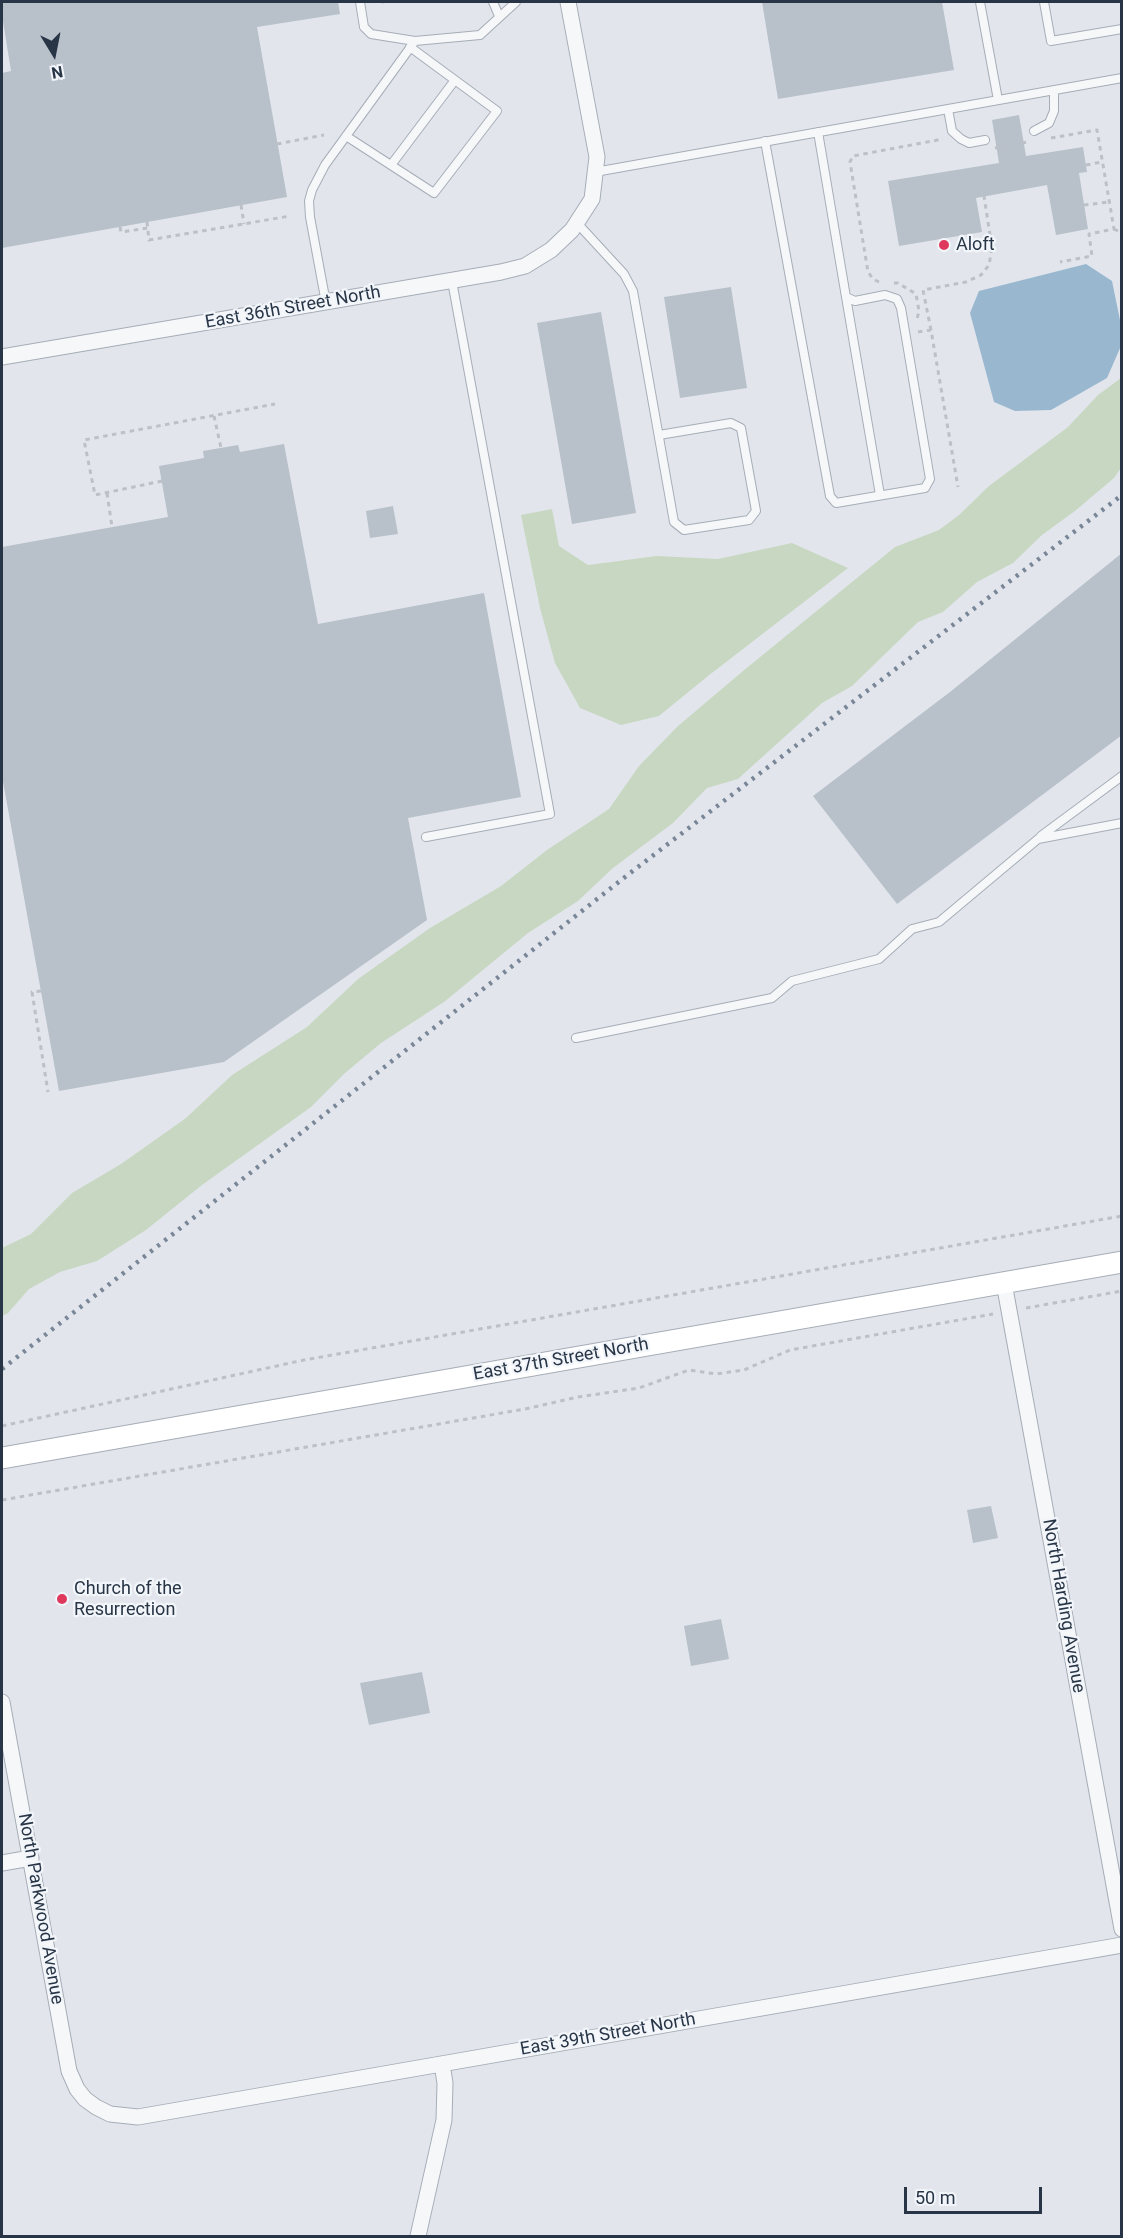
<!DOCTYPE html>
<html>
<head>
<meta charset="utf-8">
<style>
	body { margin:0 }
	#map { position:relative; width:1123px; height:2238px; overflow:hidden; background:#e2e6ec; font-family:Roboto,sans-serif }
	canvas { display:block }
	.frame { position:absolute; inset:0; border:3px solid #273546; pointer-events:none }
	.north { position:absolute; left:24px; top:24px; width:60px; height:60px; -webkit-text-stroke:4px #f2f5f9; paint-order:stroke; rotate:170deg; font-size:16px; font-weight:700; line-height:24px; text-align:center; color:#273546 }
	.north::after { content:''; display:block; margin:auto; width:21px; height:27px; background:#273546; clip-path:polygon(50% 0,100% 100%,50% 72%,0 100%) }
	.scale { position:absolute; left:904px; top:2187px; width:138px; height:27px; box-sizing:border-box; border:3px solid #273546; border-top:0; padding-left:8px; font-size:18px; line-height:21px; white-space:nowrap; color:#273546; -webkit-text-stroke:4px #f2f5f9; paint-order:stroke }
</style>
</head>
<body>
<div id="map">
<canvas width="1123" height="2238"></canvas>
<div class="frame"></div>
<div class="north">N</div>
<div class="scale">50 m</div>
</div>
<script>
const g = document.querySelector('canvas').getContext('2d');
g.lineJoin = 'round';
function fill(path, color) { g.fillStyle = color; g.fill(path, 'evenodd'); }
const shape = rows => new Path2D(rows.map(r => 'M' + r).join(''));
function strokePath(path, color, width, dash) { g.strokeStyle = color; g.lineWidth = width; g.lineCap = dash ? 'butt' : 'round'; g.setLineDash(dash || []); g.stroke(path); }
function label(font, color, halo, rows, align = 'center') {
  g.font = font + ' Roboto,sans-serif'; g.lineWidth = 4.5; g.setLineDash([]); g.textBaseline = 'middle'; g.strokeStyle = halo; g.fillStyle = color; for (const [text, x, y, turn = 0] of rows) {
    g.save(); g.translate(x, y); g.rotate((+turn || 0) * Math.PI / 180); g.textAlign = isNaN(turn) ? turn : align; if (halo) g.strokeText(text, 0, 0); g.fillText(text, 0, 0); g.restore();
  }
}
fill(shape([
	[1121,378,1121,468,1114,478,1075,511,1042,535,1013,563,977,582,943,612,918,622,852,686,822,703,738,779,707,788,673,823,613,868,578,901,528,933,444,1002,381,1043,345,1073,311,1107,202,1185,146,1230,97,1261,60,1272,29,1289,8,1313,2,1316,2,1248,31,1234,72,1193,121,1164,186,1118,232,1075,307,1027,358,979,430,928,501,886,547,850,609,809,639,766,678,726,743,671,895,547,939,530,959,515,989,486,1068,427,1098,395],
	[552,509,559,546,588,565,657,556,718,559,792,543,848,568,708,676,659,716,621,725,580,708,555,663,540,608,521,515]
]), '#c8d7c2');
fill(shape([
	[1086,264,1112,281,1121,325,1121,346,1107,378,1051,410,1015,411,994,402,970,313,979,291]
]), '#99b7cf');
fill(shape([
	[2,2,338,2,340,14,257,27,287,197,2,248,2,73,11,71,2,15],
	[762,2,942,2,954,70,778,99],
	[1019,115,1026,156,1083,147,1087,172,1079,173,1088,229,1056,235,1047,185,976,198,982,232,899,246,888,181,999,163,992,120],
	[731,287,747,388,680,398,664,297],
	[601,312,636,513,572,524,537,323],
	[284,444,318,624,484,593,521,797,408,818,427,920,224,1062,59,1091,2,776,2,547,168,517,159,466,204,458,203,451,238,445,240,452],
	[393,506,398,534,370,538,366,511],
	[1122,553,1122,735,897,904,813,796,950,692],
	[991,1506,998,1538,973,1543,967,1510],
	[721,1619,729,1659,691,1666,684,1626],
	[422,1672,430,1713,369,1725,360,1683]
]), '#b8c0ca');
const lane = shape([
	[360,2,364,27,371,34,415,41],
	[493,2,499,16],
	[980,2,998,100],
	[1044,2,1051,41,1122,29],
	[948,109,952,131,961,139,969,143,985,140],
	[1034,131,1049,123,1054,111,1054,90],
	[346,136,434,193,497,111,410,47],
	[765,141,830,496,836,503,925,488,930,479,901,308,897,299,885,295,855,301,846,297,818,132],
	[391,165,455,80],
	[595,172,1122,78],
	[577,223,624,274,633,291,674,522,684,530,749,520,756,511,741,428,731,423,659,435],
	[846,297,880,495],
	[326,303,310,217,309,201,312,190,325,165,415,41,480,35,516,2],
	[1041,836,1122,776],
	[426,837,550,814,452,281],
	[576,1038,772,998,792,981,879,959,912,929,939,922,1038,839,1122,823]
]);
const street = shape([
	[2,357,501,272,525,266,551,250,572,230,592,199,597,157,568,2],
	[1004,1283,1122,1929],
	[2,1702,69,2071,77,2089,85,2099,96,2107,110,2114,138,2117,1122,1945],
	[2,1863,31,1858],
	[418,2236,444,2120,445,2083,442,2064]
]);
const secondary = shape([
	[2,1458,1122,1262]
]);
strokePath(lane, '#a6adb7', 10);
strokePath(street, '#a6adb7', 17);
strokePath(secondary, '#a6adb7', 23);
strokePath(shape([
	[383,2,384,3],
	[1051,138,1097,130,1114,229,1089,234,1092,256,1060,262],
	[277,144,324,135],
	[995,148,1027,142],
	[1086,165,1102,162],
	[241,205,244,224],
	[1084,205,1109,202],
	[147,222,149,240,290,216],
	[120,227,121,232,148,228],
	[1114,229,1122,233],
	[879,282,873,279,868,272,850,162,853,156,943,139],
	[894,283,898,283,916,294,919,311,917,319],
	[931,330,923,290,966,282,981,275,989,265,992,248,984,196],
	[918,332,931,330,958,487],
	[214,416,221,448],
	[162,481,95,495,84,440,275,404],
	[107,493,112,527],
	[41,991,32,992,48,1092],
	[1026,1308,1122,1291],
	[2,1426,304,1360,1122,1216],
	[2,1500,525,1409,578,1397,639,1388,689,1370,716,1374,744,1370,790,1350,993,1314]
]), '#bbc1c7', 3, [4.5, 4.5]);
strokePath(lane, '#f5f7f9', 8);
strokePath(street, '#f5f7f9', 15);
strokePath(secondary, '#fff', 21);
strokePath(shape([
	[2,1369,625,877,1122,495]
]), '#798697', 4.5, [3, 6]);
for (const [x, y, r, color] of [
	[944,245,6,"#de395d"],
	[62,1599,6,"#de395d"]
]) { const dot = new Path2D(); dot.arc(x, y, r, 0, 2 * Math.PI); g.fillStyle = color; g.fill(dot); strokePath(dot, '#f2f5f9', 2); }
label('18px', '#273546', '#f2f5f9', [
	["Aloft",956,245],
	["Church of the",74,1589],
	["Resurrection",74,1610]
], 'left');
label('18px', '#273546', '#f2f5f9', [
	["East 36th Street North",293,308,-10],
	["East 37th Street North",561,1360,-10],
	["North Harding Avenue",1063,1606,80],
	["North Parkwood Avenue",40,1909,80],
	["East 39th Street North",608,2035,-10]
]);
</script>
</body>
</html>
